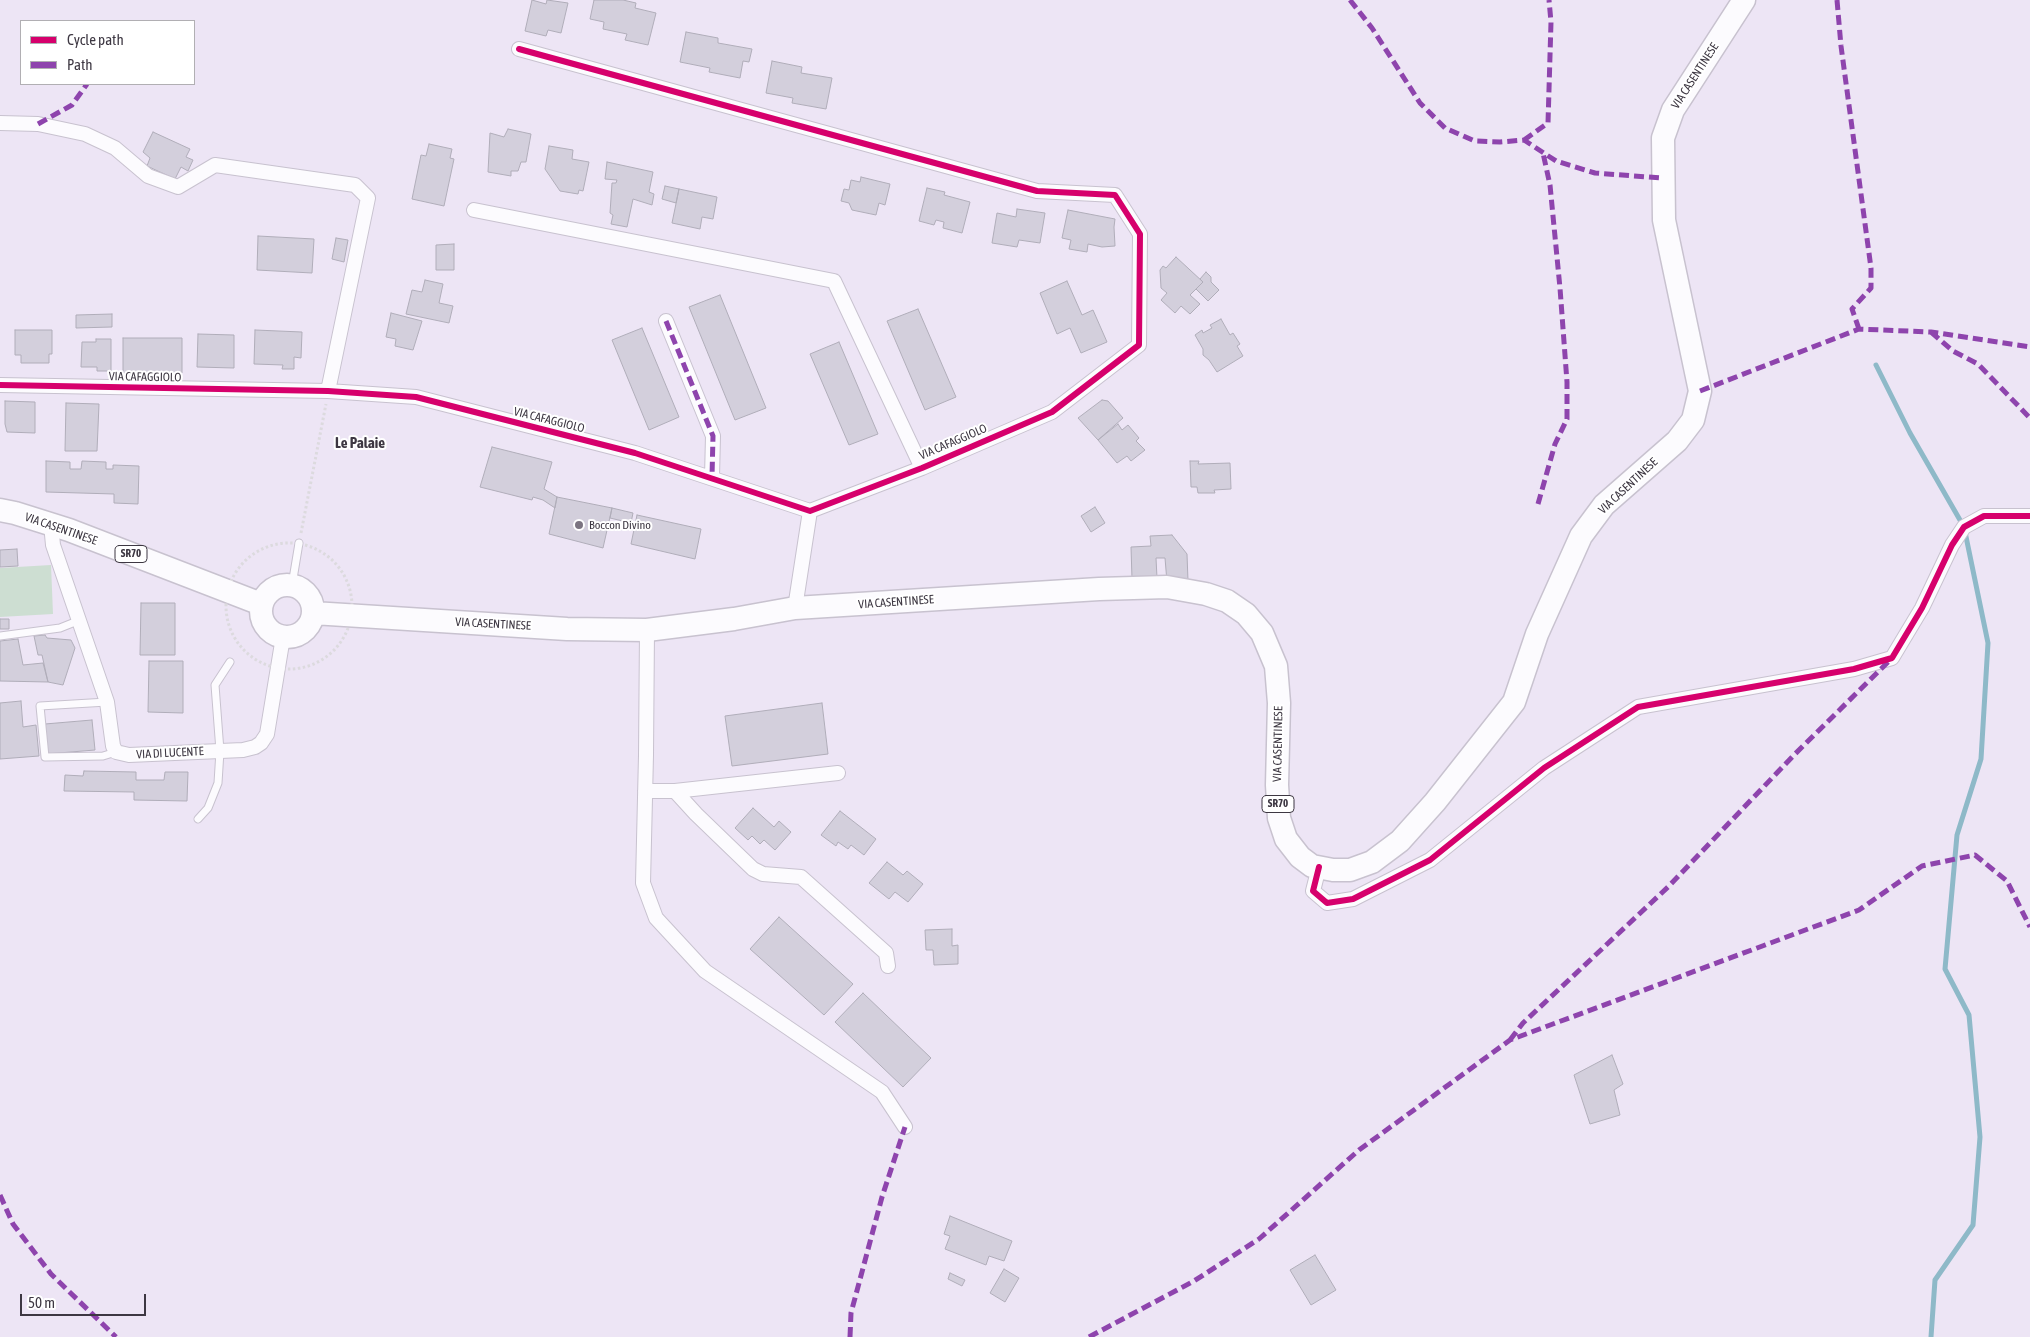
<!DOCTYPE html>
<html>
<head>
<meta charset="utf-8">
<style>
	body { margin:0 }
	#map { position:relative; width:2030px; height:1337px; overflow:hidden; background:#ede5f5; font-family:"Asap Condensed",sans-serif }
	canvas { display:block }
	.legend { position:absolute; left:20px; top:20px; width:175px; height:65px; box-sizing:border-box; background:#fff; border:1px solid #b1afb3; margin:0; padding:6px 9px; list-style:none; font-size:15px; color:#3d3742 }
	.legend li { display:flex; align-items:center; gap:10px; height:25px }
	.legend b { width:25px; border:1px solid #b1afb3 }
	.scale { position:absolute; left:20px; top:1294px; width:126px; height:22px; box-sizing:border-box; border:2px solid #3d3742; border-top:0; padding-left:6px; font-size:15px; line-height:18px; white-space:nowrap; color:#3d3742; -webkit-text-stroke:4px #fff; paint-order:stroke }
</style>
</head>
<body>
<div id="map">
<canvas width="2030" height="1337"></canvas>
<ul class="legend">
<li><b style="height:6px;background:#d6006c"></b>Cycle path</li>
<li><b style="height:6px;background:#8e44ad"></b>Path</li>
</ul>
<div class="scale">50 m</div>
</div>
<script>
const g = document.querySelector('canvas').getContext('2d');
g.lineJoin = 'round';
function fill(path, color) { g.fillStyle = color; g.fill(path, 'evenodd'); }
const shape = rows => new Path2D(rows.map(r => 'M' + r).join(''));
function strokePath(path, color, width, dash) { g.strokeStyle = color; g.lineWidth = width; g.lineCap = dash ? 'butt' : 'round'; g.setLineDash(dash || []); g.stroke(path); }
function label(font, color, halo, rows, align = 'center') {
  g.font = font + ' "Asap Condensed",sans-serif'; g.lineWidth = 4; g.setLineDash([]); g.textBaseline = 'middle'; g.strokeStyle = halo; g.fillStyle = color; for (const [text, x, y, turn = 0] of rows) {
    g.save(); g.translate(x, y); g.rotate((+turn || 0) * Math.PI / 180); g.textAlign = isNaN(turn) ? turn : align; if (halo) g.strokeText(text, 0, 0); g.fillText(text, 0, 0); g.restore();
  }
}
fill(shape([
	[51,565,53,614,0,617,0,568]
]), '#cdded2');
strokePath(shape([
	[1876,365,1910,433,1964,527,1988,643,1981,759,1957,835,1945,969,1969,1015,1980,1137,1973,1225,1935,1280,1931,1337]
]), '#8eb9c8', 5);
const building = shape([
	[532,0,546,4,547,0,568,3,561,33,548,30,546,36,525,31,532,0],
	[594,0,623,0,636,3,635,8,656,13,648,45,625,40,627,34,603,29,604,22,590,19,594,0],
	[686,32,718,38,718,43,752,49,749,62,743,61,740,78,709,72,710,68,680,62,686,32],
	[772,61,802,67,801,73,832,78,826,109,792,103,793,98,766,93,772,61],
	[508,129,531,134,526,162,521,162,518,171,511,171,511,176,488,172,490,133,504,137,508,129],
	[153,132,190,149,186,157,193,160,188,171,181,167,175,179,147,166,150,158,143,152,153,132],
	[429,144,452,149,450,158,454,159,444,206,412,199,421,155,426,156,429,144],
	[549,146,573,150,572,159,589,162,583,191,579,190,578,194,560,191,545,169,549,146],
	[607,162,653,172,649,192,654,194,652,205,633,199,627,227,611,224,613,215,610,213,612,183,616,183,617,180,605,179,607,162],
	[861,177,890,184,885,205,879,203,876,215,852,210,849,203,841,201,844,189,849,190,851,180,860,182,861,177],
	[665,186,679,189,676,203,662,199,665,186],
	[927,188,945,192,944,195,970,202,962,233,943,228,944,222,936,220,934,225,919,221,927,188],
	[679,189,717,197,713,219,702,217,700,229,672,223,679,189],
	[1017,209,1045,213,1040,243,1019,240,1017,247,992,243,997,213,1016,217,1017,209],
	[1068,210,1115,219,1114,227,1115,246,1102,247,1088,244,1087,252,1069,249,1071,240,1062,238,1068,210],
	[258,236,314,239,312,273,257,270,258,236],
	[336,238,348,240,344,262,332,259,336,238],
	[454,244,454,270,436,270,436,245,454,244],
	[1176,257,1203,282,1190,295,1200,304,1190,314,1181,306,1175,313,1161,300,1167,293,1161,288,1160,270,1163,266,1166,268,1176,257],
	[1206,272,1211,277,1211,282,1219,290,1208,301,1196,289,1203,282,1200,279,1206,272],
	[425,280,443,284,439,303,453,306,449,323,406,314,412,290,422,292,425,280],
	[1067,281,1082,315,1093,310,1107,342,1081,353,1070,328,1057,334,1040,293,1067,281],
	[720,295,766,408,735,420,689,307,720,295],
	[918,309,956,397,925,410,887,321,918,309],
	[391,313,422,321,413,350,395,346,396,339,386,337,391,313],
	[112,314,112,327,76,328,76,315,112,314],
	[1221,319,1230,335,1233,333,1240,344,1237,346,1243,356,1217,372,1209,360,1203,355,1203,349,1195,335,1202,330,1203,333,1212,328,1210,325,1221,319],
	[642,328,679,417,649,430,612,340,642,328],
	[15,330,52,330,52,354,49,354,49,363,21,363,21,355,15,355,15,330],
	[255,330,302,332,301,358,294,357,294,369,282,369,283,365,254,364,255,330],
	[198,334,234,335,234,368,197,367,198,334],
	[123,338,182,338,182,373,123,373,123,338],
	[96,339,111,339,111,371,97,371,97,367,81,367,82,342,96,342,96,339],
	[839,342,878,434,849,445,810,354,839,342],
	[1102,400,1108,401,1123,418,1098,440,1078,418,1102,400],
	[5,401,35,402,35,433,7,432,5,424,5,401],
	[66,403,99,404,97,451,65,451,66,403],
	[1118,424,1122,430,1128,425,1139,438,1136,441,1145,450,1131,461,1127,456,1117,463,1098,440,1118,424],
	[492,447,552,462,544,489,557,497,555,508,543,500,533,497,532,500,480,487,492,447],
	[46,461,70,462,70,469,81,469,82,461,106,462,106,469,113,469,113,465,139,466,138,504,114,503,114,494,46,492,46,461],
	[1190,461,1199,461,1198,464,1230,463,1231,489,1214,490,1215,493,1198,493,1197,487,1191,487,1190,461],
	[557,497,612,508,603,548,549,534,557,497],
	[1095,507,1105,523,1091,532,1081,516,1095,507],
	[612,508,633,513,631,523,610,518,612,508],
	[637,515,701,529,695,559,631,544,637,515],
	[1172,535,1187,554,1188,581,1167,582,1165,558,1156,558,1157,578,1132,579,1131,547,1151,546,1150,536,1172,535],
	[17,549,18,566,0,567,0,550,17,549],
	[141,603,175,603,175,655,140,655,141,603],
	[0,619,9,619,9,629,0,629,0,619],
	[45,635,47,638,71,640,75,648,63,685,48,682,42,655,38,655,34,636,45,635],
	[18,639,23,665,43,663,48,682,0,681,0,641,18,639],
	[149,661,183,661,183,713,148,712,149,661],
	[21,701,23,727,36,725,39,756,0,759,0,703,21,701],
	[822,703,828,754,732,766,725,716,822,703],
	[92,720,95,750,47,754,45,724,92,720],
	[84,771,136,772,136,780,164,780,165,772,188,772,187,801,134,800,134,792,64,791,65,775,83,776,84,771],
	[753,808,774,827,779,821,791,832,775,850,764,840,760,844,752,836,748,840,735,828,753,808],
	[840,811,876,839,864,855,851,845,848,849,838,842,836,846,821,835,840,811],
	[887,862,903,875,907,871,923,884,908,902,895,892,889,899,869,883,887,862],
	[779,917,853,984,824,1015,750,949,779,917],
	[952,929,952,946,958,945,958,964,934,965,933,950,926,950,925,930,952,929],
	[863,993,931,1058,903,1087,835,1022,863,993],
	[1612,1055,1623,1084,1614,1090,1620,1115,1590,1124,1574,1075,1612,1055],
	[950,1216,1012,1241,1004,1261,989,1256,986,1265,945,1249,950,1236,944,1234,950,1216],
	[1315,1255,1336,1290,1311,1305,1290,1270,1315,1255],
	[1004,1269,1019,1278,1005,1302,990,1293,1004,1269],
	[950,1273,965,1280,962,1286,948,1279,950,1273]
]);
fill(building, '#d3cfdc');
strokePath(building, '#b0adb9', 1);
const lane = shape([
	[292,585,299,543],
	[0,636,60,628,80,620],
	[107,702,40,706,45,757,103,756,116,752],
	[198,819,208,808,218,783,220,751,215,685,230,662]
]);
const street = shape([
	[0,123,38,124,85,134,115,148,148,176,178,187,215,165,355,185,368,198,328,391],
	[474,210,834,281,922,468],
	[666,321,713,436,712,477],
	[0,385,328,391,416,397,635,453,810,511,922,468,1052,412,1139,345,1140,234,1115,195,1037,191,519,49],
	[51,524,53,545,107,702,113,746,116,752,129,755,243,750,255,747,261,743,267,734,283,637],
	[795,608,810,511],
	[647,630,646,755,643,883,656,918,705,971,882,1092,905,1127],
	[645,791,675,791,696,814,753,869,763,874,801,877,886,953,888,966],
	[675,791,838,773],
	[1319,867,1313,891,1327,903,1353,899,1430,860,1544,768,1638,707,1854,669,1892,658,1922,608,1952,545,1964,527,1984,516,2030,516]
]);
const primary = shape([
	[0,510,15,513,69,530,261,604],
	'261 611a26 26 0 1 1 52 0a26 26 0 1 1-52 0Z',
	[313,613,567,629,647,630,734,619,795,608,1099,589,1167,587,1206,594,1227,601,1246,614,1262,633,1276,666,1279,703,1277,785,1279,818,1286,839,1300,857,1312,866,1333,870,1350,870,1372,862,1400,841,1435,802,1514,702,1537,634,1581,536,1604,505,1677,441,1693,420,1700,391,1664,220,1663,138,1673,110,1744,0]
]);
strokePath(lane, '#c8c2cf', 9);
strokePath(street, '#c8c2cf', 16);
strokePath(primary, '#c8c2cf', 25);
strokePath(shape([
	[301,533,326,404],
	'226 606a63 63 0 1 1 126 0a63 63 0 1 1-126 0Z'
]), '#dcdade', 3, [2.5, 2.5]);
strokePath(lane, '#fcfbfe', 7);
strokePath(street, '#fcfbfe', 14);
strokePath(primary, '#fcfbfe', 22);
strokePath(shape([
	[1350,0,1372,28,1420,103,1445,128,1475,141,1500,142,1524,140,1556,161,1595,173,1662,178],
	[1837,0,1841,46,1871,268,1871,288,1852,309,1859,329],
	[38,124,72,105,87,84],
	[1524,140,1548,123,1551,22,1549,0],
	[666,321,713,436,712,477],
	[1931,332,1953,351,1978,364,2030,418],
	[1700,391,1859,329,1931,332,2030,347],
	[1538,504,1555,444,1567,419,1567,382,1560,288,1550,185,1543,153],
	[1510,1040,1523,1023,1668,887,1794,755,1890,660],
	[0,1195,13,1224,51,1274,116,1337],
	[850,1337,851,1313,882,1197,905,1127],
	[1089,1337,1194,1281,1259,1239,1359,1150,1510,1040,1859,910,1922,866,1975,855,2007,881,2030,927]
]), '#8e44ad', 5, [10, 5]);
strokePath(shape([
	[0,385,328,391,416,397,635,453,810,511,922,468,1052,412,1139,345,1140,234,1115,195,1037,191,519,49],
	[1319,867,1313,891,1327,903,1353,899,1430,860,1544,768,1638,707,1854,669,1892,658,1922,608,1952,545,1964,527,1984,516,2030,516]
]), '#d6006c', 6);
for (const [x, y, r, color] of [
	[579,525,5,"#7b7481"]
]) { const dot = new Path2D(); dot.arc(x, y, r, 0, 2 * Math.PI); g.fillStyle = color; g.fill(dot); strokePath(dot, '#fff', 2); }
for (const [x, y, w] of [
	[131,554,32],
	[1278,804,32]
]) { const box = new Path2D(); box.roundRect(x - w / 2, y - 8.5, w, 17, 4); g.fillStyle = '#fff'; g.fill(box); strokePath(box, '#3d3742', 1); }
label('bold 11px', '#3d3742', null, [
	["SR70",131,554],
	["SR70",1278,804]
]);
label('12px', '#3d3742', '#fff', [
	["VIA CASENTINESE",1695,76,-57],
	["VIA CAFAGGIOLO",145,377,1],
	["VIA CAFAGGIOLO",549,420,14],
	["VIA CAFAGGIOLO",953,442,-23],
	["VIA CASENTINESE",1628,486,-43],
	["VIA CASENTINESE",61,529,19],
	["VIA CASENTINESE",896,602,-4],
	["VIA CASENTINESE",493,624,3],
	["VIA CASENTINESE",1278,744,-89],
	["VIA DI LUCENTE",170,753,-3]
]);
label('12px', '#3d3742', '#fff', [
	["Boccon Divino",589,525]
], 'left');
label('bold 15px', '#3d3742', '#fff', [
	["Le Palaie",360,443]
]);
</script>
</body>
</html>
